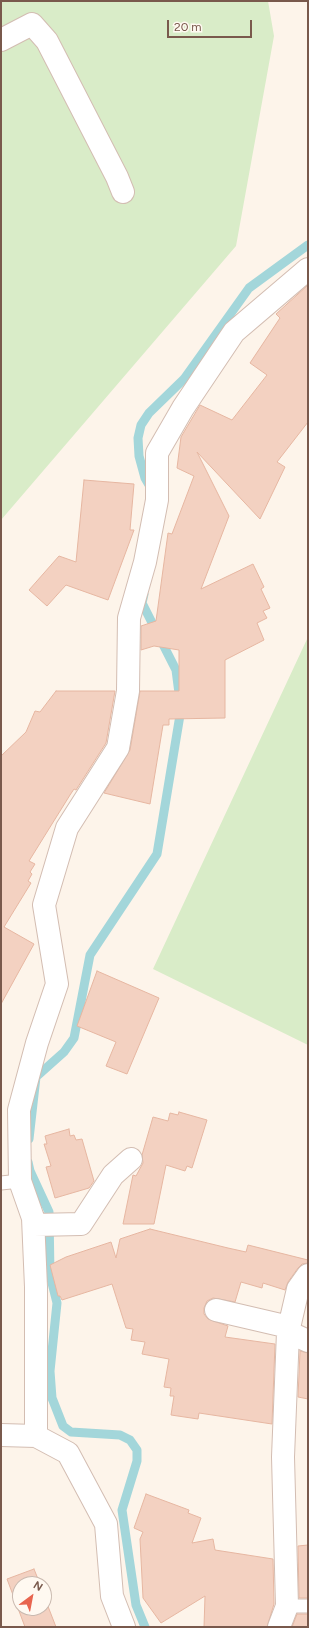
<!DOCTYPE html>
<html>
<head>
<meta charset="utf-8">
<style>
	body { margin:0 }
	#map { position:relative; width:309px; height:1628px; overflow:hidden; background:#fdf4ea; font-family:Figtree,sans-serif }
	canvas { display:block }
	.frame { position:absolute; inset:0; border:2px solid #79594c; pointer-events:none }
	.north { position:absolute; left:12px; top:1576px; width:40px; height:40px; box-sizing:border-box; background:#fff9f1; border:1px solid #c9b9af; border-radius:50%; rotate:32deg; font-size:11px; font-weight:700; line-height:16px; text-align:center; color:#79594c }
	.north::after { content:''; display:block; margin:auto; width:14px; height:18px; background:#e8654f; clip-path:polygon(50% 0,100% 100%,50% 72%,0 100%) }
	.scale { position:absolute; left:167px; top:20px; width:85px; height:18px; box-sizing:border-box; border:2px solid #79594c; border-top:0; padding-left:5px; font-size:12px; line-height:14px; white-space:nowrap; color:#79594c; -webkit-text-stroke:3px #fff9f1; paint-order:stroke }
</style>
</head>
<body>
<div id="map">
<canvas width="309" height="1628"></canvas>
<div class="frame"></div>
<div class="north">N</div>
<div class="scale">20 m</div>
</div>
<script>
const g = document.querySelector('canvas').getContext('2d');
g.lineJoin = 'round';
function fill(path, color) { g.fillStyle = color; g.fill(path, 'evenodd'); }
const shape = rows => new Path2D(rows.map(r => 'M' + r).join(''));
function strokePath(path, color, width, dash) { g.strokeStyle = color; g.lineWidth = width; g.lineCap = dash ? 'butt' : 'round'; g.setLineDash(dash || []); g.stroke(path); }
fill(shape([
	[1,1,268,1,274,36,236,246,1,520],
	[308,637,308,1045,153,969]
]), '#d9ecc8');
strokePath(shape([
	[152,490,145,478,139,456,138,438,141,425,149,413,184,379,249,288,308,245],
	[29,1139,36,1077,64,1052,74,1038,90,955,157,854,181,709,176,670,142,603,144,594],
	[28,1162,30,1171,49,1212,50,1275,57,1303,50,1371,52,1398,63,1426,71,1432,120,1435,130,1440,137,1450,137,1461,122,1510,136,1605,145,1627]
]), '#a3d6da', 9);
const building = shape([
	[308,285,308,422,277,462,285,467,260,519,197,452,229,516,201,589,253,564,264,587,261,589,270,608,263,611,267,618,257,623,264,640,225,660,225,718,169,719,169,725,163,725,150,804,104,793,130,750,140,691,179,691,179,650,154,646,141,650,141,626,156,621,168,533,172,534,194,476,177,468,181,437,200,405,232,420,267,375,250,363,280,318,276,314,308,285],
	[84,480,134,484,130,530,134,530,108,600,66,585,47,606,29,590,59,556,76,562,84,480],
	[56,691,115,691,106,743,76,790,74,789,70,795,29,861,35,864,30,872,32,874,28,881,31,883,4,927,34,944,1,1004,1,756,26,732,35,711,40,712,56,691],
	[97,971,159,998,127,1074,106,1066,116,1042,77,1026,97,971],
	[179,1112,207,1120,192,1168,187,1166,185,1171,166,1165,154,1224,123,1224,133,1175,136,1176,143,1163,142,1155,153,1117,168,1121,170,1113,178,1115,179,1112],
	[69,1129,70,1136,74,1135,76,1140,82,1139,94,1181,89,1188,55,1198,46,1167,51,1166,44,1144,47,1144,45,1136,69,1129],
	[150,1229,228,1248,246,1252,248,1245,308,1260,308,1263,302,1264,298,1268,288,1282,285,1290,263,1283,262,1288,241,1282,235,1302,213,1298,207,1301,204,1308,204,1314,208,1319,228,1326,225,1337,275,1344,272,1424,199,1413,198,1419,171,1415,174,1396,170,1396,171,1388,164,1387,169,1359,142,1354,145,1342,131,1340,133,1329,126,1328,112,1284,62,1300,60,1296,58,1296,50,1265,66,1257,111,1242,116,1258,120,1239,150,1229],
	[300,1351,308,1353,308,1399,298,1397,300,1351],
	[146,1494,189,1510,188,1513,201,1518,192,1543,213,1539,215,1550,273,1559,274,1604,267,1627,204,1627,205,1596,161,1623,143,1598,140,1539,143,1532,134,1528,146,1494],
	[308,1545,308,1598,299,1598,298,1546,308,1545],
	[34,1569,40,1584,20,1584,20,1608,44,1608,44,1596,56,1627,25,1627,7,1579,34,1569],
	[297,1614,308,1614,308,1627,292,1627,297,1614]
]);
fill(building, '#f3d1c1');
strokePath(building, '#e6b6a1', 1);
const lane = shape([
	[1,1183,20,1181],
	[287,1606,308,1606]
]);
const street = shape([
	[1,40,32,24,47,41,117,177,123,192],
	[34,1225,81,1224,113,1175,131,1159],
	[216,1310,289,1327],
	[288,1332,308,1341],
	[1,1435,36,1436,68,1453,106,1524,112,1596,124,1627],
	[36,1436,36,1287,33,1218,20,1181,19,1110,37,1043,57,984,44,905,67,828,118,748,128,691,129,618,145,562,157,500,157,453,183,408,234,332,308,269],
	[279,1627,287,1606,283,1457,288,1332,298,1289,308,1275]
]);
strokePath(lane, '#d3bdb2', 15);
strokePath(street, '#d3bdb2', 24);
strokePath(lane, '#fff', 13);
strokePath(street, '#fff', 22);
</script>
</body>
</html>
